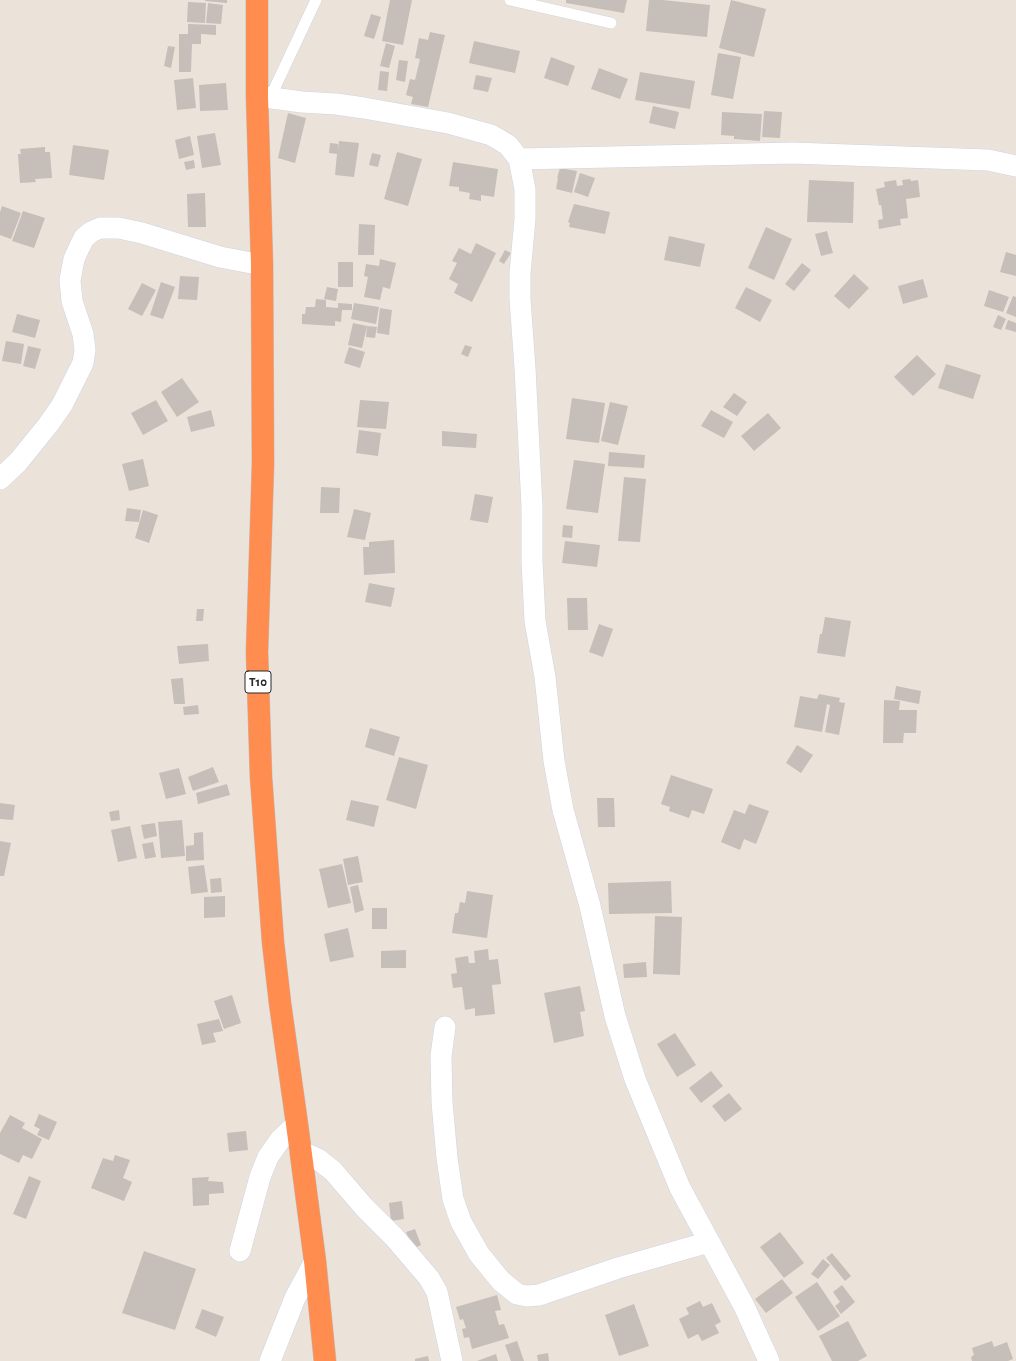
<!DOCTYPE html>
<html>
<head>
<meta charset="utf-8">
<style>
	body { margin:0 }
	canvas { display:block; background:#ebe2d9 }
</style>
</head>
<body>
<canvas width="1016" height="1361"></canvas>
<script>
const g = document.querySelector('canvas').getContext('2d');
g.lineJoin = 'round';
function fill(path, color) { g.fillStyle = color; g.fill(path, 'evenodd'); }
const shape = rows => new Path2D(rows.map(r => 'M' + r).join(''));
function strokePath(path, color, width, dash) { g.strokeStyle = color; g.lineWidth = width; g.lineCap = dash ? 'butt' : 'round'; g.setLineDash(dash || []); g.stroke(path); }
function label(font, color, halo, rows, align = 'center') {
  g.font = font + ' "Alegreya Sans",sans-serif'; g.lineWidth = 3; g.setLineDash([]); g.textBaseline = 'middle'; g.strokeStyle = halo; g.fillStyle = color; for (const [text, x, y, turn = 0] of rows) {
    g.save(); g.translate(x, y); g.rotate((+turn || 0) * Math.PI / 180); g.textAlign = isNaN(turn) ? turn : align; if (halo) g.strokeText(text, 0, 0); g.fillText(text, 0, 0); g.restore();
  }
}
fill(shape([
	[205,0,227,0,227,3,205,1],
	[390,0,412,0,403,45,382,41],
	[566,0,627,0,624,13,566,3],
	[649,0,663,0,710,5,707,37,646,31],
	[731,0,766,9,754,57,719,48],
	[188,2,206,3,205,23,187,22],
	[208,3,223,5,221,24,206,23],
	[371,14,381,17,374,39,364,36],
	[188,24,216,25,216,35,201,34,201,44,192,44,191,72,179,72,179,34,188,34],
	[430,32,445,35,428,107,411,104,413,97,406,95,410,79,415,80,420,59,415,58,419,38,428,40],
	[474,41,520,51,515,73,469,63],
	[386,43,395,46,389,68,380,66],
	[168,46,175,47,171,68,164,66],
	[718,53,741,57,733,99,711,95],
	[551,57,575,66,568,86,544,78],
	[399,60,408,61,405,82,396,80],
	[599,68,628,79,620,99,591,89],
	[380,71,389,72,387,91,378,90],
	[640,72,695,81,690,109,635,100],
	[476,75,492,78,488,92,473,89],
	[193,78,196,108,177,110,174,80],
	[226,83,228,110,200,111,199,85],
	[653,106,679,112,675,129,649,123],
	[764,111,782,112,780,138,762,137],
	[722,112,762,114,760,141,734,139,734,136,721,135],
	[288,113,306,118,295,163,278,158],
	[215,133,221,165,202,168,197,136],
	[190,136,194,155,179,159,175,140],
	[339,141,359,143,354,177,335,175,337,154,329,153,330,143,338,144,338,149],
	[73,145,109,150,104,180,69,175],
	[45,147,45,152,50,152,52,178,35,179,36,182,20,183,18,154,21,154,20,149],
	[397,152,422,159,408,206,384,199],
	[372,153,381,155,378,167,369,165],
	[194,160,195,168,186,170,184,162],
	[453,162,498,169,494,197,481,195,481,201,469,199,470,193,459,191,459,187,449,186],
	[560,168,577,171,572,193,556,189,558,178,557,178],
	[580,173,595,178,588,197,574,192],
	[910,179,911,181,918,180,920,197,906,199,908,218,900,219,901,225,879,229,878,220,883,219,881,205,879,205,876,189,885,187,884,182,896,180,897,186,903,185,902,180],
	[809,180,854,182,853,223,807,222],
	[205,193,206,227,188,227,187,194],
	[574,204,610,212,605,234,569,227,570,223,568,222],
	[2,206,21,213,11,239,0,235,0,212],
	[23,211,45,218,34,248,12,241],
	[359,224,375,225,374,255,358,255],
	[766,227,792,239,774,280,748,268],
	[827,231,833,253,821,256,815,234],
	[669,236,705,244,700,267,664,260],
	[476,243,496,253,472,302,454,293,458,284,449,279,457,263,452,261,459,248,471,254],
	[505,250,511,253,504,264,499,261],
	[1006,252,1016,255,1016,276,1000,272],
	[380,259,396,263,390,289,383,287,380,300,364,297,368,277,364,276,366,264,379,266],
	[338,262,353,262,353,287,338,287],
	[802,263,811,270,794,291,785,284],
	[854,274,869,288,849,309,834,296],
	[180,276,199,277,197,300,178,299],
	[923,279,928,297,903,304,898,286],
	[161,282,175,287,163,319,150,315],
	[142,283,156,290,142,316,128,309],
	[327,287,338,289,336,301,324,299],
	[746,287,772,300,760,322,735,308],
	[989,290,1009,297,1003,312,984,306],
	[1013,296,1016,297,1016,317,1006,313],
	[316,299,326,300,326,307,338,308,338,303,352,304,352,310,342,310,341,322,335,321,335,326,302,324,302,314,305,314,306,307,315,307],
	[354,303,379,307,376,324,351,319],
	[380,308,392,310,389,335,377,333],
	[17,314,40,320,35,338,12,332],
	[998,315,1006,319,1001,330,993,327],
	[1008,320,1016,323,1016,332,1005,329],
	[353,323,367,326,362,348,348,345],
	[367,326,377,327,375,338,366,337],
	[6,341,24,344,21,364,2,361],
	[465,345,472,347,468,357,461,354],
	[28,346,41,349,35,369,23,366],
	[349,347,365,352,360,368,344,363],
	[917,355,936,374,913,396,894,377],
	[946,364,981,375,973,399,938,388],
	[182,378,199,402,177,417,161,392],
	[734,393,747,402,737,416,723,407],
	[572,398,605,403,599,443,566,439],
	[156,400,168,421,143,435,131,413],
	[360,400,389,402,386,429,357,427],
	[610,402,628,406,618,445,601,441],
	[211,410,215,426,191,432,187,417],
	[711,410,733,422,724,438,701,426],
	[768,413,781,428,754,451,741,436],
	[359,430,381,433,378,456,356,453],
	[442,431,477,434,476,448,442,446],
	[609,452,645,455,644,468,608,466],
	[143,459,149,486,129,491,122,464],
	[574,460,605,464,598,513,566,509],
	[624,477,646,479,640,542,618,541],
	[321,487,340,488,339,513,320,513],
	[475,494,493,497,488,523,470,520],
	[127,508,141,510,139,522,125,521],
	[354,509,371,513,365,540,347,537],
	[143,510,158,515,149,543,135,538],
	[563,525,573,526,572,538,562,537],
	[394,540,395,573,364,575,363,547,369,547,369,542],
	[565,541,600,545,597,567,562,563],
	[369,583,395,588,391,607,365,602],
	[567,598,587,598,588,630,568,630],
	[197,609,204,609,203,621,196,621],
	[825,617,851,621,845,657,817,653,820,634,822,634],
	[599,624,613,629,603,657,589,652],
	[208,644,209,661,179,664,177,646],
	[183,678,185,704,174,704,171,679],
	[896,686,921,691,919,704,894,699],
	[819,694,840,698,839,702,845,703,839,735,825,732,830,705,827,704,822,732,794,727,800,696,817,699],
	[884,700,900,701,899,710,917,710,916,733,904,733,903,743,883,743],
	[198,705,199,714,184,715,183,707],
	[370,728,400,737,394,756,365,747],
	[797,745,813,755,801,773,786,763],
	[399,757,428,765,416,809,386,800],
	[213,767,219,782,193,791,188,777],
	[179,768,186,794,166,799,159,773],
	[671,775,713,789,704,814,692,810,689,818,669,811,670,807,661,804],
	[227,784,230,795,198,804,196,793],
	[597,798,614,798,615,827,598,827],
	[351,800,379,806,374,827,346,820],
	[0,803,15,805,13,820,0,819],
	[749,804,769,811,756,844,744,839,740,850,721,842,734,810,745,814],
	[119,810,120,820,111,821,109,812],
	[182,820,185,856,161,858,158,822],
	[155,823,157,836,144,839,141,825],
	[130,826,137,858,118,862,111,830],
	[203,832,204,860,186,861,186,846,194,845,194,833],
	[0,841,11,843,4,876,0,876],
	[153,842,156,857,145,859,142,844],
	[358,856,363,882,348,885,343,859],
	[342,864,351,903,328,908,319,869],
	[204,865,208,892,191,894,188,867],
	[221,878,222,892,211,893,210,879],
	[671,881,672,913,609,914,608,883],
	[358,885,364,910,355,913,350,887],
	[467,891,493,895,487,938,452,933,455,913,458,913,460,902,465,903],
	[225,896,225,917,204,918,204,897],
	[372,908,387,908,387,929,372,929],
	[655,916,682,917,680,975,653,974],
	[348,928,354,957,330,962,324,934],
	[488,949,489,960,498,959,501,984,492,985,495,1014,475,1016,475,1008,465,1010,462,987,453,988,451,974,457,973,455,958,468,956,469,963,475,963,474,951],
	[406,950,406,968,381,968,381,951],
	[646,962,647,977,624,978,623,964],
	[580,986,585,1011,580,1012,584,1036,554,1043,544,993],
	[232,995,241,1023,224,1029,214,1001],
	[219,1019,223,1031,213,1033,216,1042,202,1045,197,1024],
	[675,1033,696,1065,677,1077,657,1044],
	[711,1071,723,1086,701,1103,689,1088],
	[729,1093,742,1109,725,1122,712,1106],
	[39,1114,57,1122,49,1140,37,1135,40,1129,34,1126],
	[10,1115,25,1123,22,1128,42,1139,32,1159,23,1155,19,1163,0,1154,0,1133],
	[246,1131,248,1150,229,1152,227,1133],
	[115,1155,130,1160,123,1178,132,1182,124,1201,91,1188,103,1158,113,1161],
	[29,1176,41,1181,26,1219,13,1214],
	[209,1177,208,1181,223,1182,224,1193,209,1194,209,1205,193,1206,192,1178],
	[402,1201,404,1219,391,1221,389,1203],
	[415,1229,421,1245,413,1249,406,1232],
	[780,1232,804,1263,784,1278,760,1247],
	[144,1251,196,1269,175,1330,122,1313],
	[832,1253,851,1276,845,1281,826,1258],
	[823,1259,830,1265,818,1279,811,1274],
	[782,1279,793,1293,766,1313,755,1299],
	[817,1282,840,1316,818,1331,795,1297],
	[842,1285,855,1302,841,1314,835,1306,840,1302,833,1292],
	[497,1295,501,1310,495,1311,499,1325,504,1324,509,1338,472,1349,469,1337,464,1338,462,1329,466,1328,463,1319,460,1320,456,1307],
	[700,1301,703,1307,712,1303,721,1322,715,1325,719,1333,702,1341,698,1334,688,1339,679,1319,689,1314,686,1308],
	[634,1304,649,1346,619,1356,605,1315],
	[202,1309,224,1317,216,1337,195,1328],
	[848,1321,867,1356,858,1361,832,1361,819,1336],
	[517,1341,524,1361,511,1361,505,1345],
	[992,1341,994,1347,1007,1342,1013,1359,1008,1361,972,1361,971,1357,974,1355,972,1348],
	[548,1353,549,1361,538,1361,537,1355],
	[496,1354,498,1361,477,1361],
	[428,1356,429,1361,415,1361,415,1359]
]), '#c6bfb9');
const lane = shape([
	[510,0,611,23],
	[270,98,316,0]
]);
const street = shape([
	[257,96,302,102,336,104,364,108,448,123,491,135,508,145,519,159,525,189,525,219,520,273,520,299,525,368,532,507,532,561,535,621,545,677,554,761,563,810,590,906,615,1016,635,1079,680,1188,744,1306,769,1361],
	[519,159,793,153,988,160,1016,166],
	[0,479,18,462,48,425,62,405,83,363,85,350,83,334,72,301,70,280,74,259,79,248,84,238,91,232,100,228,119,228,142,233,220,257,262,265],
	[445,1027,441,1056,442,1102,447,1158,453,1199,461,1222,479,1254,501,1281,517,1294,527,1296,539,1295,618,1268,709,1242],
	[300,1151,318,1159,333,1171,364,1207,394,1237,429,1278,437,1292,452,1361],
	[240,1251,260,1177,268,1157,280,1140,297,1124],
	[270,1361,295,1298,315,1261]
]);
const highway = shape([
	[257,0,257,96,262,265,263,464,257,652,261,777,273,942,280,1003,297,1124,315,1261,325,1361]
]);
strokePath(lane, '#cfd4e1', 12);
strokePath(street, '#cfd4e1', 22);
strokePath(highway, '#c3c3c3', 23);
strokePath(lane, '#fff', 11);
strokePath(street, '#fff', 21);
strokePath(highway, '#ff8d50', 22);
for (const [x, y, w] of [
	[258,682,26]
]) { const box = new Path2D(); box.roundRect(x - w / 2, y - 11, w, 22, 3); g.fillStyle = '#fff'; g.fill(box); strokePath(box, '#282828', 1); }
label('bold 13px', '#282828', null, [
	["T10",258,682]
]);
</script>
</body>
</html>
